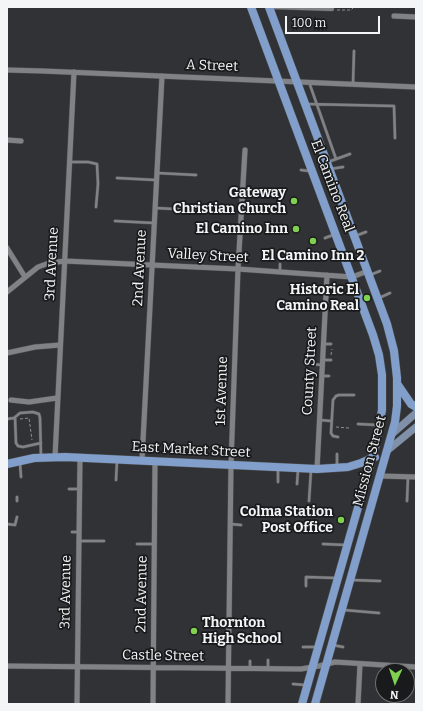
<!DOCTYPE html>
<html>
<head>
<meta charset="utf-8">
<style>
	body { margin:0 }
	#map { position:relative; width:423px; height:711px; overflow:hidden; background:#313235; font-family:Bitter,serif }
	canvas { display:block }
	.frame { position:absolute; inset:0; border:8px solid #f4f5f7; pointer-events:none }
	.north { position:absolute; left:375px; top:663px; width:40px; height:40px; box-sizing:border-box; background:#191a1b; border:1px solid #717273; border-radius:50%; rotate:183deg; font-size:11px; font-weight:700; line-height:16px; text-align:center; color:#f4f5f7 }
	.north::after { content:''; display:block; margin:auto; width:14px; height:18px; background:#80d051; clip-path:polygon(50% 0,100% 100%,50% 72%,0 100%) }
	.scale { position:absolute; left:285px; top:16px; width:95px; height:18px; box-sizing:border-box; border:2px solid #f4f5f7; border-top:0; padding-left:5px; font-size:12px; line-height:14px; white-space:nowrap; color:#f4f5f7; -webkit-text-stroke:3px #191a1b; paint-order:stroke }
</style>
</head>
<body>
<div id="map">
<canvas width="423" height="711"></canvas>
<div class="frame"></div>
<div class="north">N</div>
<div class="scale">100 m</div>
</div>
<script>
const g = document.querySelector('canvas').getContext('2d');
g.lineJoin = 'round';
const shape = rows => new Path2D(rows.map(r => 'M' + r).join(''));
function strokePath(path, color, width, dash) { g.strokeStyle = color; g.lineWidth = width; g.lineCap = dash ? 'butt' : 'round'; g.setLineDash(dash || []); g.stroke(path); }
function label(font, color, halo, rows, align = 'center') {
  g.font = font + ' Bitter,serif'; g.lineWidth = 3.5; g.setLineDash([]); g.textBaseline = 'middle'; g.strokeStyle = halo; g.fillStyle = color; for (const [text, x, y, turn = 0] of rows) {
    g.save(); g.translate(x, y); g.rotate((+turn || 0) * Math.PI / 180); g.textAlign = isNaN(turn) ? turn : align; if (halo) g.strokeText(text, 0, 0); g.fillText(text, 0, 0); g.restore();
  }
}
const service = shape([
	[309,82,336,159],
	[353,84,354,51],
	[307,104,394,106,395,138],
	[70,162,88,162,97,164,98,184,96,207],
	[328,162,350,154],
	[330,169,343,167],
	[301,170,309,171],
	[157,173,196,175],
	[117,178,156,180],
	[155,208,195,210],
	[115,221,154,223],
	[355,236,366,232],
	[325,238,333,235],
	[280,271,280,264],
	[370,275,380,271],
	[379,298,390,293],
	[324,344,331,344],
	[323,360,331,360],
	[311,364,322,365],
	[322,376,329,376],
	[15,417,16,443,18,446,23,447,41,443],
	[7,419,14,418,20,413,33,412,39,414,40,418,41,457],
	[320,420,331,421],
	[358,424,378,425],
	[338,437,333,436,331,433,333,400,336,396,339,395,354,395],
	[20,463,21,477],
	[337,465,337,454],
	[116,480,117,461],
	[278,482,278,468],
	[297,484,298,470],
	[69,489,79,489],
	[17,501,17,497],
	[309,501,311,470],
	[407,501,408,477],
	[7,524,15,525,17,517],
	[230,524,241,525],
	[72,532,78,532],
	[79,541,104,541],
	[137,544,154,544],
	[323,544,346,545],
	[352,580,380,581],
	[306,586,306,577,336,578],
	[344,610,379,613],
	[219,639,228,640],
	[333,645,343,647],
	[303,647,317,647],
	[250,661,250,668],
	[268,668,268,660],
	[293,684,305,685]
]);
const pedestrian = shape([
	[269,7,332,9]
]);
const minor = shape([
	[394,16,416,17],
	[7,70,43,71,416,87],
	[7,140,21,141],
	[7,248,25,277],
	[7,292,38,267,49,263,65,261,238,269,352,277,368,271],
	[7,353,35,347,60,345],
	[11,400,29,402,57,398],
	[55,457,74,72],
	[142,460,162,76],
	[317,469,327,275],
	[380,476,416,477],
	[7,666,301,669,319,666,335,662,416,667],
	[77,704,80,457],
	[153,704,155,461],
	[228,704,231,464,238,269,245,150],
	[358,704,360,664]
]);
const secondary = shape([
	[392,434,416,413],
	[388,450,416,427]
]);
const primary = shape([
	[251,7,373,335,379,355,382,375,382,410,375,448,302,704],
	[269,7,387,324,394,351,397,378,397,406,395,422,315,704],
	[398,385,411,404,416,407],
	[7,464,34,458,65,457,317,469,348,467,361,463,375,457]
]);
strokePath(service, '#4e4f51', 3.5);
strokePath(pedestrian, '#4e4f51', 5);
strokePath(minor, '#4e4f51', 6);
strokePath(secondary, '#4e4f51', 8);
strokePath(primary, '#4e4f51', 9);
strokePath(shape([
	[337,10,351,10,354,7],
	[331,355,332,349],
	[20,419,29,418,32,440],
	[336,427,349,428]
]), '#8f9092', 1, [3, 2]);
strokePath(service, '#808285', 2.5);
strokePath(pedestrian, '#808285', 4);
strokePath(minor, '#808285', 5);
strokePath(secondary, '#8090a8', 7);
strokePath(primary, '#819fca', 8);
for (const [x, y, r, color] of [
	[294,201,4,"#80d051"],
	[296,229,4,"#80d051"],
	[313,241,4,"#80d051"],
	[367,298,4,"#80d051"],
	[341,520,4,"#80d051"],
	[194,631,4,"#80d051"]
]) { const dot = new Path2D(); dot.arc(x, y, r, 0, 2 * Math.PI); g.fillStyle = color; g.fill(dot); strokePath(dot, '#191a1b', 1.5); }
label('14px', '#f4f5f7', '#191a1b', [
	["A Street",212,66,2],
	["El Camino Real",332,186,69],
	["Valley Street",208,256,3],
	["3rd Avenue",52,264,-87],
	["2nd Avenue",140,268,-87],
	["County Street",310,371,-87],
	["1st Avenue",222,391,-88],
	["East Market Street",191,450,3],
	["Mission Street",370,461,-75],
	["3rd Avenue",66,592,-89],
	["2nd Avenue",142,594,-89],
	["Castle Street",163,656,1]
]);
label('bold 14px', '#f4f5f7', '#191a1b', [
	["Gateway",286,193],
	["Christian Church",286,209],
	["El Camino Inn",288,229],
	["El Camino Inn 2",313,256,"center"],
	["Historic El",359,290],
	["Camino Real",359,306],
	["Colma Station",333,512],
	["Post Office",333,528],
	["Thornton",202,623,"left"],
	["High School",202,639,"left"]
], 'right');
</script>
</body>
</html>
